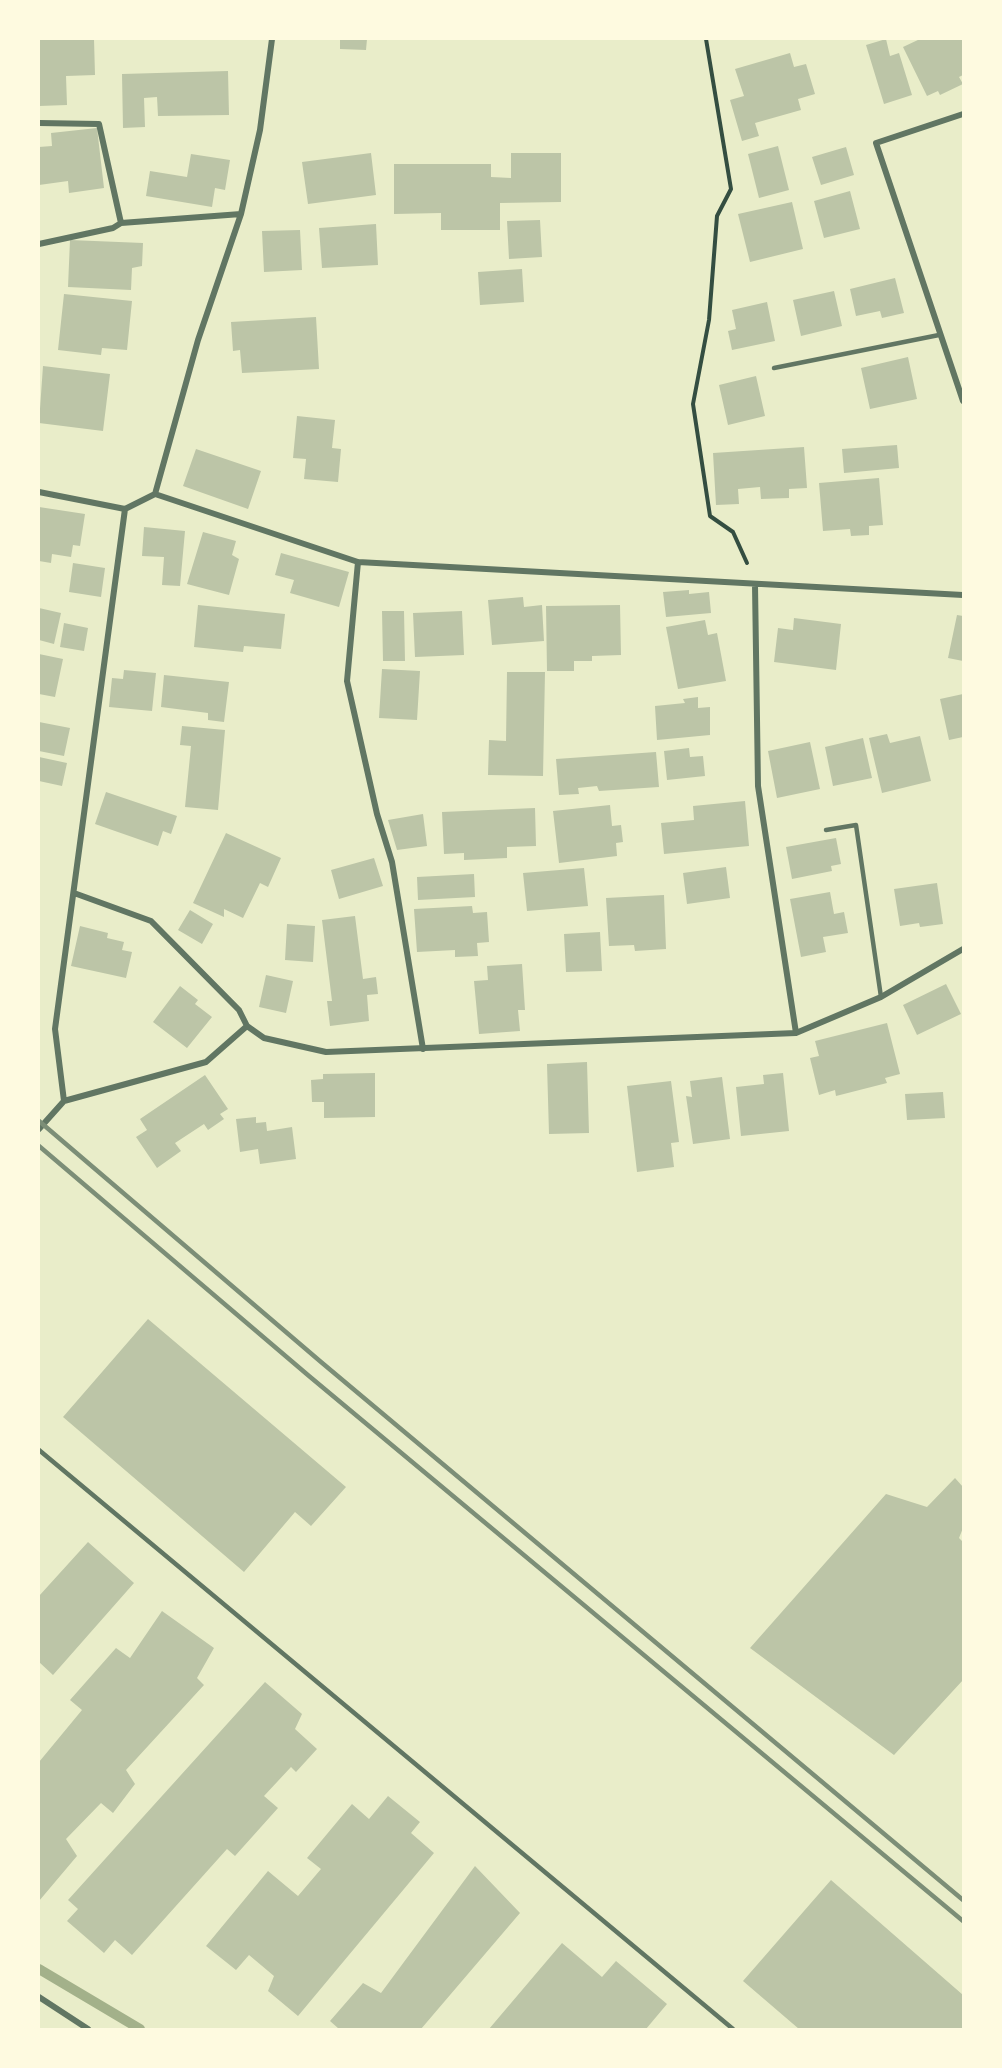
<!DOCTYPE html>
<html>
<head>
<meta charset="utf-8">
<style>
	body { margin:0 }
	#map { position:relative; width:1002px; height:2068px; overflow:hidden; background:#e9edc9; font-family:"PT Sans Narrow",sans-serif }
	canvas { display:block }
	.frame { position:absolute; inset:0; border:40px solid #fefae0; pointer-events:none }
</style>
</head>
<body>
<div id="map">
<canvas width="1002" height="2068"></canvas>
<div class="frame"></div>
</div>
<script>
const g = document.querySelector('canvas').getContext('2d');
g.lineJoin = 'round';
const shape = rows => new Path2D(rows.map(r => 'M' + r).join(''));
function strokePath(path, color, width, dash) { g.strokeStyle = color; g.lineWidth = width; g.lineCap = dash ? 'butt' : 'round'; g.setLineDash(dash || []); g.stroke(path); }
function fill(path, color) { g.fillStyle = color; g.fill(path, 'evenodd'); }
strokePath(shape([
	[39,1969,140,2029]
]), '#a3b18a', 10);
fill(shape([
	[94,39,95,75,66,76,67,105,39,106,39,40],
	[340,39,367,39,366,50,340,49],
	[886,39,890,56,899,53,912,95,884,104,866,45],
	[920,39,963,39,963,75,959,77,963,84,940,95,938,91,927,96,903,47],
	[790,53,794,67,806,64,815,94,798,99,801,110,755,123,759,136,742,141,730,100,744,96,735,69],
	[228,71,229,115,158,116,157,97,144,98,145,127,123,128,122,74],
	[97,128,104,188,69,193,68,181,39,185,39,147,52,146,51,133],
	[778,146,789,190,759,198,748,154],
	[846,147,854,175,821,185,812,157],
	[371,153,376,195,308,204,302,162],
	[511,153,561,153,561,202,500,203,500,230,441,230,441,213,394,214,394,164,491,164,491,177,511,178],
	[191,154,230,160,225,190,215,188,212,207,146,196,150,171,187,177],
	[850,191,860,229,824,238,814,201],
	[792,202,803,249,750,262,738,214],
	[540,220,542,257,509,259,507,221],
	[376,224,378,265,322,268,319,228],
	[300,230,302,270,264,272,262,231],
	[70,240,143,243,142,266,132,268,131,290,68,287],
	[522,269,524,302,480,305,478,272],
	[895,278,904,313,882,318,880,311,856,316,850,289],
	[834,291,842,326,801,336,793,300],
	[64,294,132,301,127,350,102,348,101,355,58,350],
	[767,302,775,341,732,350,728,331,736,329,732,310],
	[316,317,319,369,242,373,240,350,233,351,231,322],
	[908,357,917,399,870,409,861,368],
	[43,366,110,374,103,431,39,423],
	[756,376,765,416,728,425,719,385],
	[297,416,335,420,332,448,341,449,338,482,304,479,306,459,293,458],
	[897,445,899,468,844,473,842,449],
	[804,447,807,488,789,489,789,498,761,499,760,487,738,489,739,504,716,505,713,453],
	[196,449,261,471,248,509,183,486],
	[879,478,883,525,869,526,869,535,851,536,850,529,823,531,819,483],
	[39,507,85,514,80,546,73,545,71,557,52,554,51,563,39,561],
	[144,527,185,531,180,586,162,585,164,557,142,556],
	[203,532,236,541,232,555,239,559,229,595,187,584],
	[281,553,349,572,339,607,290,593,294,580,275,575],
	[73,563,105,568,101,597,69,592],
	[689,590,689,594,709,592,711,613,666,617,663,592],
	[523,597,524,607,542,605,544,641,492,645,488,600],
	[198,605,285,614,281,649,244,646,243,652,194,647],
	[620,605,621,655,592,656,592,661,574,661,574,671,547,671,546,606],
	[39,608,61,613,54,644,39,640],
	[382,611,404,611,405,661,383,661],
	[462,611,464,655,415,657,413,613],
	[957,615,963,616,963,661,948,658],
	[794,618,841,624,836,670,774,662,778,628,793,630],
	[705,620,708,635,717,633,726,681,678,689,666,627],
	[64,623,88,628,84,651,60,647],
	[39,654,63,659,55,697,39,694],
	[382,669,420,671,417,720,379,718],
	[124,670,156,673,152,711,109,707,112,678,123,679],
	[507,672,545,672,543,776,488,775,489,740,506,741],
	[164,675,229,682,224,722,208,720,208,713,161,707],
	[963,694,963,737,949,740,940,699],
	[698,697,698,708,710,707,710,735,657,740,655,706,685,703,683,699],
	[39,722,70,728,64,756,39,751],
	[182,726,225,730,218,810,185,807,191,746,180,745],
	[887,734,890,743,920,736,931,781,882,793,869,738],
	[863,738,872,778,833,786,825,747],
	[810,742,820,789,777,798,768,751],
	[689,748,690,757,703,756,705,776,667,780,664,751],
	[656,752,659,787,599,791,597,786,578,788,579,794,559,795,556,759],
	[39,757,67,763,62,786,39,781],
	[106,792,177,816,171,834,163,831,158,846,95,824],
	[745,801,749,846,664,854,661,823,694,820,693,806],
	[610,805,612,826,621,825,623,842,616,843,617,856,559,863,553,811],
	[535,808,536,846,507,847,507,858,464,860,464,853,444,854,442,812],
	[423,814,427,846,397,850,388,820],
	[226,833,281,858,268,887,260,883,243,918,224,909,224,917,193,903],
	[836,838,841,864,831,866,832,871,792,879,786,847],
	[374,858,383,886,339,899,331,870],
	[726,867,730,898,687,904,683,873],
	[584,868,588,906,527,911,523,873],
	[474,874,475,897,418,900,417,877],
	[937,883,943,924,920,927,919,923,900,926,894,889],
	[830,892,834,914,844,912,848,933,823,937,826,952,801,957,790,899],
	[664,895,666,949,635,951,634,945,609,946,606,898],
	[472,906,473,913,487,912,489,942,477,943,478,956,455,957,455,950,417,952,414,909],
	[190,910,213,924,202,944,178,930],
	[355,916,363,979,376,977,378,994,367,995,369,1021,330,1026,327,1001,332,1001,322,920],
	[287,924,315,926,313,962,285,960],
	[80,926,108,933,107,938,124,942,122,950,132,952,126,978,71,966],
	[600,932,602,971,566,972,564,934],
	[522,964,525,1010,518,1010,520,1031,479,1034,474,981,488,980,487,966],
	[266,975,293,981,286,1013,259,1007],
	[946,984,961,1014,917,1035,903,1005],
	[180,986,198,1000,195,1004,212,1017,187,1048,153,1022],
	[887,1023,900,1074,885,1078,887,1083,836,1096,835,1090,819,1095,810,1058,819,1056,815,1041],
	[587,1062,589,1133,549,1134,547,1064],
	[375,1073,375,1117,324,1118,324,1102,312,1102,311,1080,323,1079,323,1074],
	[783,1073,789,1131,741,1136,736,1087,764,1084,763,1075],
	[205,1075,228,1109,220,1114,224,1119,208,1130,204,1124,175,1143,181,1151,157,1168,136,1137,147,1130,140,1119],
	[722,1077,730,1139,693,1144,686,1096,692,1097,690,1081],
	[671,1081,679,1142,671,1143,674,1167,637,1172,627,1086],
	[943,1092,945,1118,907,1120,905,1094],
	[256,1117,256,1123,266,1122,267,1131,292,1127,296,1159,260,1164,258,1149,240,1152,236,1119],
	[148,1319,346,1487,311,1526,295,1512,244,1572,63,1417],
	[955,1478,963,1487,963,1528,959,1538,963,1542,963,1680,894,1755,750,1648,886,1494,927,1507],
	[88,1542,134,1583,53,1675,39,1662,39,1596],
	[162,1611,214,1648,197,1678,204,1685,126,1770,135,1784,113,1813,101,1803,66,1839,77,1856,39,1901,39,1762,82,1710,70,1700,116,1648,130,1658],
	[265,1682,302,1714,295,1729,317,1749,296,1772,291,1767,264,1796,278,1808,235,1856,227,1849,132,1955,115,1940,104,1953,67,1921,78,1909,68,1900],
	[388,1796,420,1822,411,1833,434,1853,298,2016,268,1991,274,1976,249,1955,236,1970,206,1946,268,1871,298,1896,321,1869,307,1858,352,1804,369,1819],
	[475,1866,520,1913,421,2029,339,2029,330,2021,363,1983,381,1993],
	[831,1880,963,1995,963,2029,799,2029,743,1981],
	[562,1943,602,1977,616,1961,667,2004,646,2029,489,2029]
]), '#bcc5a7');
strokePath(shape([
	[706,39,731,189,717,216,709,320,693,404,710,516,733,532,747,563]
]), '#344e41', 4);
strokePath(shape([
	[774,368,939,335],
	[826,830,856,825,881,997],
	[39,1450,733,2029]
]), '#617663', 4.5);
strokePath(shape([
	[963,114,876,143,963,401],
	[39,123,99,124,121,223],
	[39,244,113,228,121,223,241,214],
	[39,492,125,509],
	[155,494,358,562,963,595],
	[358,562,347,681,377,814,392,862,423,1049],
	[755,585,758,786,796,1033],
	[74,893,151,921,239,1010,247,1026,264,1038,326,1052,796,1033,881,997,963,949],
	[64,1101,206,1062,247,1026],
	[39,1129,64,1101,55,1029,125,509,155,494,198,340,241,214,260,130,272,39],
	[39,1997,88,2029]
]), '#617663', 6);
strokePath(shape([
	[39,1121,321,1362,963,1900],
	[39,1146,309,1376,963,1921]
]), '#7c8e77', 4.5);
</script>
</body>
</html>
